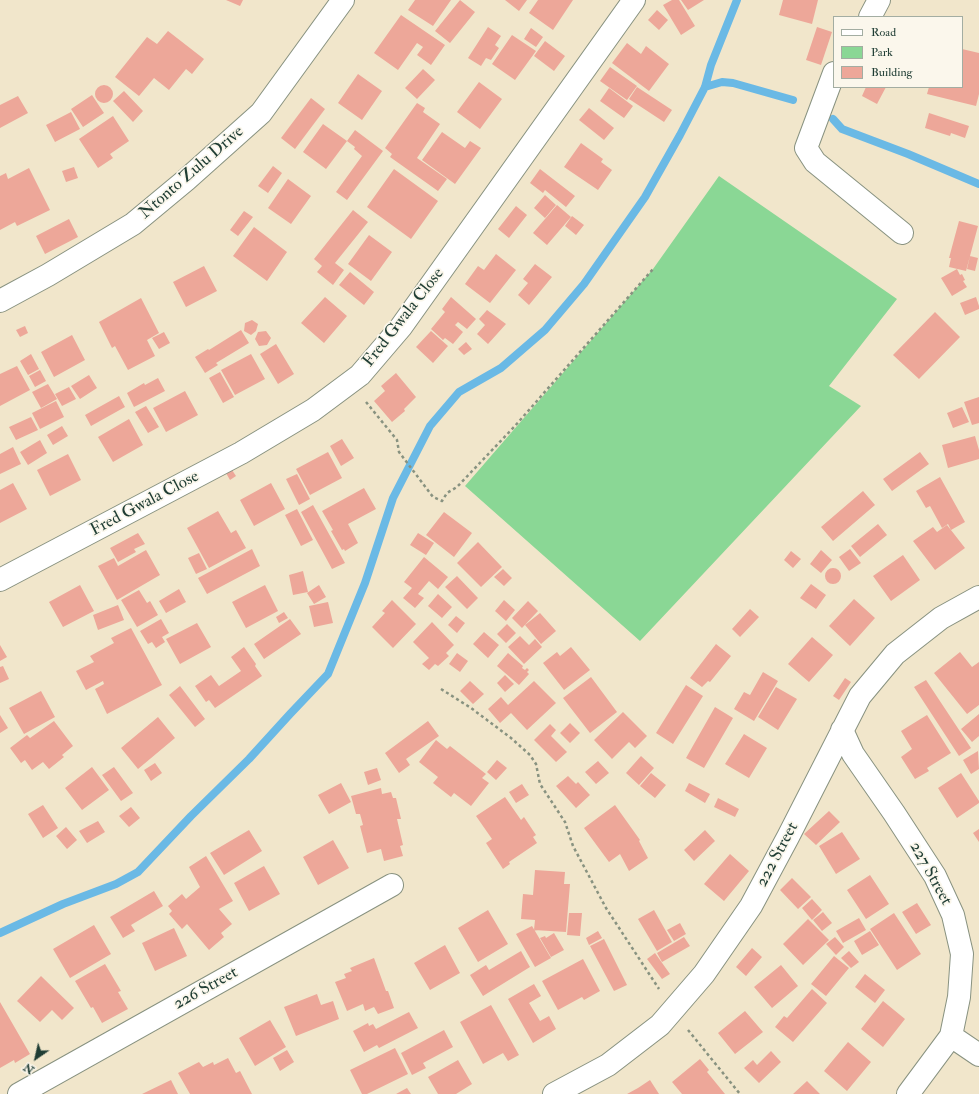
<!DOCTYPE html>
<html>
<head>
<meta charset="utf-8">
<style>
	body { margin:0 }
	#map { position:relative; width:979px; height:1094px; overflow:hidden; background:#f1e6cb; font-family:"IM FELL Double Pica",serif }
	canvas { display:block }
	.legend { position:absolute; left:833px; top:16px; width:130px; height:72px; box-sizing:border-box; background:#fbf7ec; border:1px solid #a3ada2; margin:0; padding:5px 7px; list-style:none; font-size:12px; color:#1f3d34 }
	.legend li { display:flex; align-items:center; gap:8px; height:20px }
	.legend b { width:20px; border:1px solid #a3ada2 }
	.north { position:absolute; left:16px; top:1038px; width:40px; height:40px; -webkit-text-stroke:3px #fbf7ec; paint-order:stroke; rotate:214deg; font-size:11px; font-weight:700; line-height:16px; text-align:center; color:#1f3d34 }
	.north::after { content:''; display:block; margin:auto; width:14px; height:18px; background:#1f3d34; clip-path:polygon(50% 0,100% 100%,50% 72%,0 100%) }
</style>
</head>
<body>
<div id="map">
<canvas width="979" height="1094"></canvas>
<ul class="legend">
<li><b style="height:5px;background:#fff"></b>Road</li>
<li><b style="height:11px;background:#8ad795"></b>Park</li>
<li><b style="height:11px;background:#eda799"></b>Building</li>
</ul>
<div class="north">N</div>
</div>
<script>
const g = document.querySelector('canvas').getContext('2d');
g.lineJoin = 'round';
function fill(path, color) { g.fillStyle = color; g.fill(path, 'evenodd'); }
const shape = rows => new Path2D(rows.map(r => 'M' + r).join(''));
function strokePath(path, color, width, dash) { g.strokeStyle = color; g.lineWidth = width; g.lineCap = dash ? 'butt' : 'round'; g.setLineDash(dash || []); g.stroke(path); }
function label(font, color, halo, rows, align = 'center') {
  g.font = font + ' "IM FELL Double Pica",serif'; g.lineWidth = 3.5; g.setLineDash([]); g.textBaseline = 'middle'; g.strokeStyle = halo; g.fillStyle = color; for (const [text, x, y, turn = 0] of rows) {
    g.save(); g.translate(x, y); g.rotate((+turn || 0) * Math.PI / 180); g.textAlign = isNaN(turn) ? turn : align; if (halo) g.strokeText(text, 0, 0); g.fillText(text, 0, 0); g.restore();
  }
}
fill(shape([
	[719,176,897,299,829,386,861,406,640,641,465,486,653,269]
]), '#8ad795');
strokePath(shape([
	[705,87,722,82,733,83,793,100],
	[833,119,842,129,908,154,979,184],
	[0,933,63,904,116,884,138,872,191,816,249,759,290,714,328,674,365,583,393,498,430,426,459,392,501,368,545,330,584,284,645,197,680,135,705,87,711,65,737,0]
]), '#6ab9e5', 8);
fill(shape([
	[226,0,243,0,240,6],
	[415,0,451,0,433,26,408,10],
	[460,0,475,12,450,43,435,31],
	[505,0,527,0,519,11],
	[538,0,573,0,553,30,529,13],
	[672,0,679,0,695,26,681,35,663,5],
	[681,0,704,0,688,10],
	[783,0,818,0,812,24,779,15],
	[657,10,668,20,659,30,648,20],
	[401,15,445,45,431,65,417,55,423,47,417,43,398,70,374,53],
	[488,27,501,36,495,45,499,48,491,60,486,58,481,66,468,58],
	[817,27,832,32,821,65,806,60],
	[531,28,543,37,536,47,524,39],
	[168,31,204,59,192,74,186,69,169,90,154,78,139,96,115,77,147,37,157,44],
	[512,35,536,51,515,80,492,64],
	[545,41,565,56,554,71,534,56],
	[627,43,641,54,646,46,669,64,649,91,612,63],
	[962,49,979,53,979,94,976,106,927,94,929,87,962,87],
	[610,67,637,86,627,100,600,81],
	[423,69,435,80,417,99,405,88],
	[358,74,382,91,362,120,338,103],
	[479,82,502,99,480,129,457,112],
	'95 94a9 9 0 1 1 18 0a9 9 0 1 1-18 0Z',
	[637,87,672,110,664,122,629,99],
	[866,87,886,87,877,104,862,96],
	[609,88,633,106,624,118,600,101],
	[124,91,143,111,133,122,113,101],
	[92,95,104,113,83,127,71,109],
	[18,96,28,113,0,128,0,105],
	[311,98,325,109,295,149,281,138],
	[417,103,425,108,423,112,440,124,417,158,447,179,438,191,390,157,392,154,385,148],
	[589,108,614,128,604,140,579,120],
	[71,112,80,129,55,142,46,125],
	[929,113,969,126,965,138,951,133,950,136,925,128],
	[113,116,129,141,110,154,113,158,98,168,79,139],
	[323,124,347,141,326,169,303,152],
	[355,130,383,151,347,200,336,192,362,156,354,149,355,147,347,141],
	[442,132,465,148,470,141,481,148,455,184,422,160],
	[581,143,603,159,601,162,612,170,598,190,564,167],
	[273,166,282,173,268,193,258,186],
	[74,167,78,178,66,182,62,171],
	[29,168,50,210,17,226,15,222,0,230,0,176,6,173,8,179],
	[394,169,438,201,411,239,367,207],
	[540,169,575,196,566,207,545,190,543,193,530,183],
	[288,179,311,196,291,224,268,208],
	[545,195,556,205,545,218,534,208],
	[557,205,571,217,547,245,533,233],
	[516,206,527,215,509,238,498,229],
	[353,210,368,222,335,263,344,270,333,285,317,272,322,266,314,259],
	[244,211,253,217,238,236,230,230],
	[572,216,584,225,576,235,565,226],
	[69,219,78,237,45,254,36,236],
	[959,221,978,226,966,271,949,267,951,258,949,258],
	[254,227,287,252,267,281,233,256],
	[369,235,392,252,371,281,348,264],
	[496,254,516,270,490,303,465,284,478,266,484,270],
	[970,256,978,258,975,271,967,269],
	[535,264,552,277,529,305,518,295,528,283,523,279],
	[204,266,217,291,186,307,173,282],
	[957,269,960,275,962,274,965,280,963,281,967,287,952,296,941,278],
	[350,272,374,292,364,305,339,285],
	[325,297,347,316,324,343,301,323],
	[451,297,476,319,467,329,458,322,455,325,463,332,453,344,445,338,443,340,431,329,445,312,442,309],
	[976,297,979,306,979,309,965,315,960,303],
	[141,298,159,333,147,340,155,356,128,370,115,346,112,348,99,322],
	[487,310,506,324,488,344,477,334,485,325,479,319],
	[935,312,960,337,919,379,893,355],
	[252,320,258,324,256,331,251,335,244,331,245,323],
	[25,326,28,333,20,337,16,330],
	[241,330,249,343,216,363,218,365,205,373,195,357,208,349,209,350],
	[266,331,271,338,267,345,259,346,255,339,258,332],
	[431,331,448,346,433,363,416,347],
	[164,332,170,343,159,349,152,338],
	[72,335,85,360,54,377,41,352],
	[466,342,472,349,464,355,458,349],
	[276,344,294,374,278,384,260,354],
	[31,354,39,369,28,375,20,361],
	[251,354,265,379,235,395,221,370],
	[17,366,30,390,0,406,0,374],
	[40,370,46,381,35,387,29,376],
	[220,372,234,397,223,403,209,378],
	[396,373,416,397,404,409,405,411,392,422,374,401,385,391,381,386],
	[89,375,97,388,80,399,71,386],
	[158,378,165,391,134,407,127,393,144,383,145,385],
	[48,384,57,399,41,408,32,392],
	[69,387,76,399,62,406,55,394],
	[185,391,198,415,166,432,153,408],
	[119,396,125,407,91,426,85,415],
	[979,397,979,423,972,425,964,402],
	[56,401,64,417,40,429,32,413],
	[146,406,159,427,148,433,135,412],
	[962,407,969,422,953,428,947,413],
	[31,417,38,430,16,440,9,427],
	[129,419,143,445,113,462,98,437],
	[62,426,68,436,53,445,47,435],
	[975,436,979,450,979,459,948,468,942,445],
	[342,439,354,458,341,466,330,446],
	[40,440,47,453,28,465,20,452],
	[13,447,21,464,0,474,0,454],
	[328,452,342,478,310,495,296,469],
	[920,452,929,464,892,491,883,479],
	[68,454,81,480,50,496,37,470],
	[232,470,236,476,230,480,226,473],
	[297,474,310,499,299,505,286,479],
	[940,477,965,522,951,530,948,524,942,528,930,506,926,508,916,491],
	[13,483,27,509,0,523,0,490],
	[271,483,285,509,254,526,240,500],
	[364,488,376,509,348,524,358,543,345,551,344,549,342,550,331,531,333,530,322,511],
	[863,491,875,505,833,541,821,527],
	[313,505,345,563,332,569,301,512],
	[297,509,313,540,301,546,285,515],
	[218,511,231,533,236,530,246,548,209,568,187,528],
	[444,512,472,533,454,557,426,535],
	[878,524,887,535,860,557,851,546],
	[947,525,965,548,935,570,913,541,933,527,937,532],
	[138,533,145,544,134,549,136,552,118,562,110,548],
	[418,533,434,543,426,555,410,545],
	[478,542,502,567,481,587,457,563],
	[252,549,260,566,207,594,198,578],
	[850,549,861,563,849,571,839,557],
	[146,550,160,575,117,600,98,566,114,558,118,566],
	[821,550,832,560,821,573,810,564],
	[791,551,801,559,793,568,784,560],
	[199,553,207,569,196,574,188,558],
	[903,555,920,580,891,601,873,576],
	[424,557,448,577,438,589,429,581,418,594,424,598,415,608,403,598,412,588,404,582],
	'825 576a8 8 0 1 1 16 0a8 8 0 1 1-16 0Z',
	[503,569,512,578,504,586,494,577],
	[303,571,308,592,293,595,289,575],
	[457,576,478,598,467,609,445,587],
	[811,584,826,595,816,609,800,598],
	[80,585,94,611,63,627,49,602],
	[265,585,278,611,246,628,232,602],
	[319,585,326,597,314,604,307,593],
	[179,589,186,602,166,613,159,601],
	[139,590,147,603,150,601,158,615,137,627,121,600],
	[438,594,452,607,442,618,428,606],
	[854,599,875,618,850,646,829,626],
	[392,600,416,624,393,648,372,627,385,613,382,611],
	[504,600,515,610,506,621,495,611],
	[528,601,538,611,522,628,512,618],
	[328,602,333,623,314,627,309,606],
	[118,605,124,620,98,630,93,615],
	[750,609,759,617,740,637,732,629],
	[284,612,288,618,279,623,276,617],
	[540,613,556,631,541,644,525,625],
	[456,616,465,623,457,633,448,625],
	[161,619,169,633,162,637,165,642,156,648,152,642,148,644,140,631],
	[290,619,301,634,264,659,254,644],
	[432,622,454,645,446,653,449,656,438,666,435,664,429,670,422,664,429,658,413,642],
	[197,623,211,647,180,664,166,639],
	[507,624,516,633,506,643,497,634],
	[131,628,162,685,107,714,95,689,104,684,103,681,86,690,76,671,94,662,90,656,114,643,111,638],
	[484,632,499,645,488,658,473,644],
	[520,636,529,645,535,639,542,647,524,664,508,647],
	[812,637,833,655,809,682,788,664],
	[716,644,731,656,710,682,708,681,702,687,690,678],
	[0,645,7,657,0,661],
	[244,647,256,664,255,666,262,676,215,708,209,700,206,702,195,686,211,675,219,686,241,671,231,657],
	[571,647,590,670,564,690,543,663,557,652,560,656],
	[960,652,972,667,979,662,979,705,967,714,934,673],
	[457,653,468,661,460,672,449,664],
	[508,653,523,666,522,668,525,670,527,668,529,670,527,672,529,674,519,685,497,666],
	[3,666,9,679,0,683,0,667],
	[763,672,778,681,754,721,734,709,744,692,750,695],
	[505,675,514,684,505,692,497,683],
	[591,677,617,712,590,733,563,698],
	[845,678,851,682,839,700,833,696],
	[926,680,971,748,959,756,914,687],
	[470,681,484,694,473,704,460,691],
	[534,681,556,703,527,730,511,713,500,723,488,709,501,697,508,705],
	[686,685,703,696,673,744,656,733],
	[180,686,205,719,195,727,169,695],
	[776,687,797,699,778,730,758,717],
	[41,691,55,717,24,734,9,708],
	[715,707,733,718,704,768,686,758],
	[623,712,647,736,635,748,629,742,612,759,594,740],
	[979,714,979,736,972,742,961,729],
	[0,715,8,728,0,733],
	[927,715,951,753,927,768,929,771,915,779,901,757,912,749,901,731],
	[158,717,175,738,138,769,121,748],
	[54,721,73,746,62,755,64,757,49,769,43,762,32,770,25,760,21,763,10,748,27,735,30,738],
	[428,721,439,736,406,759,410,765,399,773,385,753],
	[570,723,580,733,570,743,560,733],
	[550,724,556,730,551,736,567,752,556,762,534,740],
	[744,734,767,748,749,778,725,764],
	[436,740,447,749,450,746,486,774,482,778,489,783,471,806,454,793,451,797,433,783,438,777,419,762],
	[978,751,979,769,971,774,963,760],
	[641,756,654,768,639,785,626,773],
	[497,760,507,768,496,780,487,772],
	[598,761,609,773,596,784,585,772],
	[155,763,162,773,151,781,144,770],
	[92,767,109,790,82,810,65,788],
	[114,767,133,793,121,801,102,775],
	[377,768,381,780,368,785,364,772],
	[651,773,666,785,655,798,640,786],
	[961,773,979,801,979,803,957,818,938,788],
	[568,776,576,784,578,782,590,795,576,808,556,786],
	[341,783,351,802,329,814,318,795],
	[689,783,710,794,705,803,685,791],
	[522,784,529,795,516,803,509,792],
	[381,788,382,794,391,792,393,798,396,798,401,819,397,819,403,845,400,846,403,856,384,861,381,849,367,853,360,826,363,825,360,814,356,814,351,796],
	[505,797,521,820,524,817,536,835,533,837,537,843,509,862,510,864,503,869,486,843,492,839,476,816],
	[718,798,739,809,735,817,714,807],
	[43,805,58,828,43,838,28,814],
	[615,805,640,840,639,841,648,858,629,871,620,854,609,862,584,828],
	[131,807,140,818,129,827,119,816],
	[829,811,840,822,816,845,804,834],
	[98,821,105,832,87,843,79,831],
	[66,827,77,840,67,849,56,836],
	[979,829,979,842,973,833],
	[249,830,262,851,224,875,210,853],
	[705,830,715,841,694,861,684,850],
	[842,832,860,859,836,874,819,846],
	[333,840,349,868,318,885,303,857],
	[730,854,749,871,724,901,704,884],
	[206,856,233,901,219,909,232,924,221,933,224,937,209,950,187,924,182,929,169,914,172,911,168,906,182,894,186,899,200,887,189,867],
	[264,866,280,894,249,911,234,883],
	[535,870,565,872,564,884,570,884,566,932,534,930,535,920,521,919,523,894,533,895],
	[870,875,889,904,866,919,847,890],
	[792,878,811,897,798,909,780,890],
	[154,891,163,906,131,925,135,931,123,938,110,917],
	[812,899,822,910,812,920,802,908],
	[917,903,931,925,916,934,902,912],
	[488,910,508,944,478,962,458,928],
	[654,910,672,942,657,951,638,919],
	[823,912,832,923,822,931,813,920],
	[569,913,582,913,580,936,567,935],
	[894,913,921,954,897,970,870,929],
	[859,918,866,930,843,943,836,931],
	[808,919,829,940,803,965,783,944],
	[680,923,686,934,674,941,667,930],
	[94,925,111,954,70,978,53,949],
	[532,926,551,958,535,967,516,934],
	[174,928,187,956,155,971,142,943],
	[598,931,602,938,589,945,586,938],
	[870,931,879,945,862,955,854,941],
	[554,933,564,950,551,957,540,938,545,936,546,938],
	[684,937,690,946,662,962,657,953],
	[835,937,844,947,836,955,826,944],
	[604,939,627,985,614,991,590,946],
	[445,945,460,973,430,990,414,963],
	[752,948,762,957,746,976,736,967],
	[521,951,530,967,483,996,470,975,486,965,489,970],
	[849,951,859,962,851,968,841,958],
	[655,953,670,974,662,979,647,959],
	[834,956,849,968,826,996,811,984],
	[374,958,386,991,388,991,394,1008,378,1014,374,1007,365,1011,363,1004,347,1011,335,982,346,978,344,974,352,971,350,968],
	[583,959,600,991,584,1000,582,997,558,1010,542,981],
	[105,964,121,991,118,992,128,1009,102,1023,93,1007,91,1008,75,981],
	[781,965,798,986,772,1008,754,987],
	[865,974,885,990,875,1003,855,987],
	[41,976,74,1008,62,1020,52,1010,40,1022,17,1001],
	[534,984,541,996,529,1003,540,1021,549,1016,556,1029,533,1043,508,999],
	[812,989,827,1003,793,1042,775,1027,784,1016,787,1018],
	[317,994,321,1005,333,1001,339,1019,296,1036,284,1007],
	[883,1001,905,1019,883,1047,861,1029],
	[0,1002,30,1054,15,1063,14,1060,0,1068],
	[491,1005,519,1055,508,1061,503,1053,483,1064,460,1022],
	[745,1011,763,1032,735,1054,718,1033],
	[409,1012,418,1028,379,1048,377,1045,364,1052,353,1031,368,1023,369,1026,373,1024,376,1029],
	[270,1020,286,1047,255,1066,239,1038],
	[444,1030,453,1047,423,1063,426,1068,412,1075,401,1053],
	[848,1042,871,1062,847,1091,824,1071],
	[395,1048,408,1074,367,1094,362,1094,350,1070],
	[287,1050,294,1062,280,1071,273,1058],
	[771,1051,781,1062,759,1083,744,1068,753,1060,757,1065],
	[228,1058,236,1073,240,1071,252,1094,190,1094,178,1073,199,1062,203,1067,213,1062,214,1065],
	[700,1059,709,1070,707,1072,725,1094,682,1094,672,1082],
	[458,1060,472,1084,456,1094,438,1094,428,1077],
	[171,1080,178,1094,142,1094],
	[650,1080,659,1094,627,1094,638,1088],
	[807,1081,820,1094,793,1094],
	[407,1088,411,1094,396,1094]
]), '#eda799');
const minor = shape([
	[870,17,879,0],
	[834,73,806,148,815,162,902,233],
	[0,301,48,275,133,224,186,180,261,113,343,0],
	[0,580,241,453,313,410,360,375,401,327,634,0],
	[842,730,853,754,894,813,935,876,953,915,962,954,959,997,951,1036,908,1094],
	[951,1036,979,1055],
	[19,1094,392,885],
	[554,1094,608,1065,660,1025,704,974,751,906,788,837,860,696,895,654,941,618,979,597]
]);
strokePath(minor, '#889280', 24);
strokePath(shape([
	[366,402,397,440,399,452,433,497,442,501,447,493,457,487,514,427,653,269],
	[441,689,471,708,511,738,530,755,536,764,540,784,565,822,573,846,606,908,659,989],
	[688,1030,740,1094]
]), '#889280', 2.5, [3, 3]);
strokePath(minor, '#fff', 22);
label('17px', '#1f3d34', '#fbf7ec', [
	["Ntonto Zulu Drive",192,173,-41],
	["Fred Gwala Close",404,318,-52],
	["Fred Gwala Close",145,504,-28],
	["222 Street",778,855,-62],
	["227 Street",930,874,61],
	["226 Street",206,989,-29]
]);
</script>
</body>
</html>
